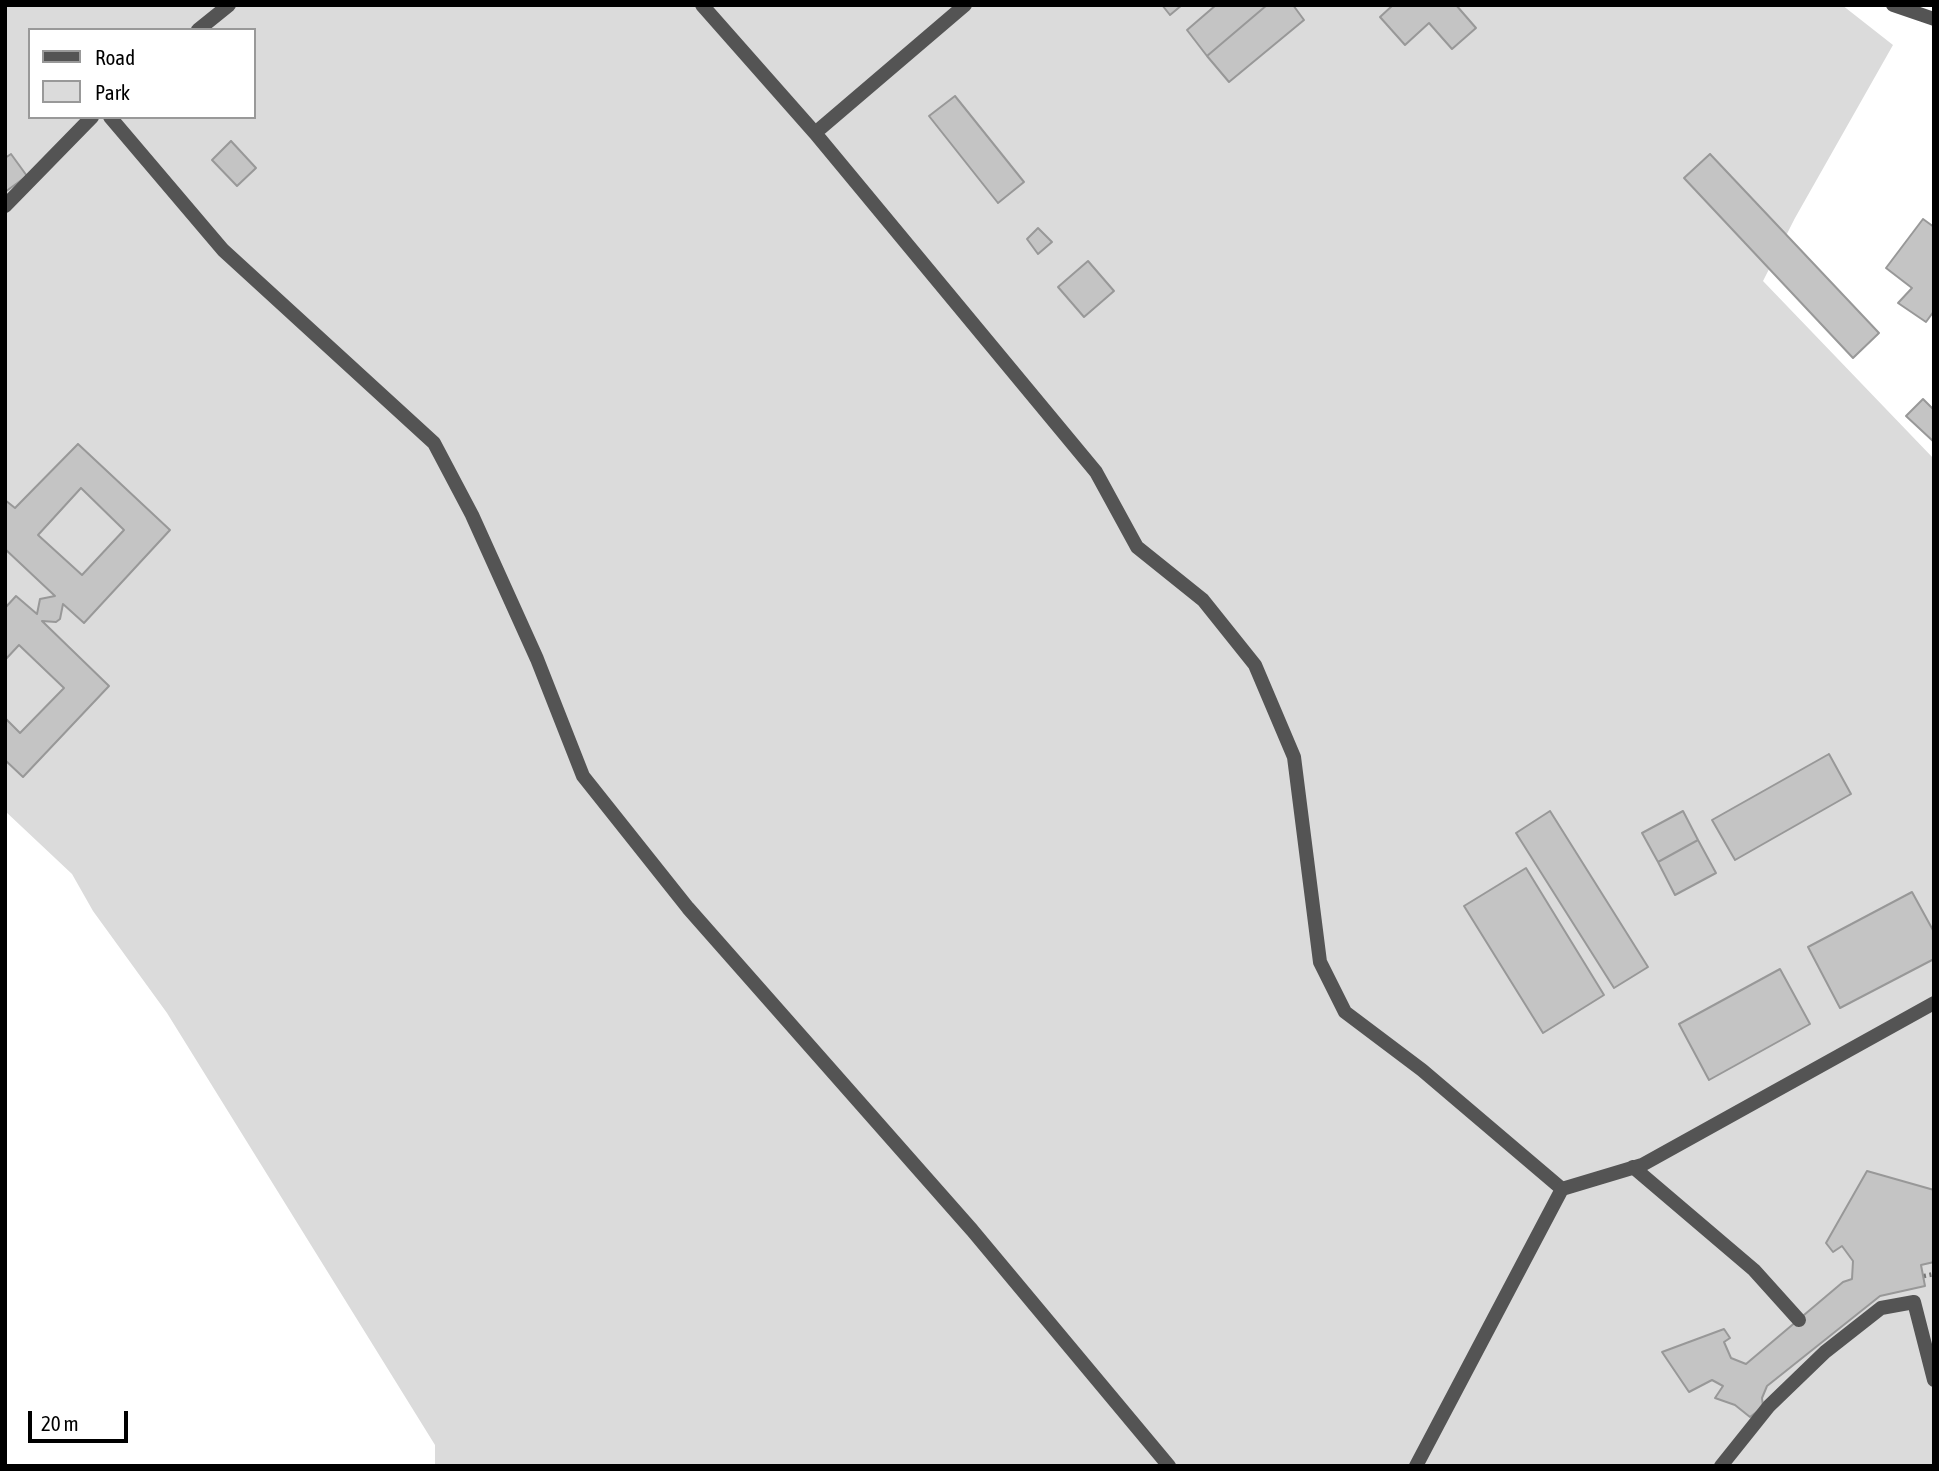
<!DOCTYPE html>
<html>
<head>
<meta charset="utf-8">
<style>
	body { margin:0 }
	#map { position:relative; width:1939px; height:1471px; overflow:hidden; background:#fff; font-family:"Asap Condensed",sans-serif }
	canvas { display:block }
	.frame { position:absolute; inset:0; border:7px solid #000; pointer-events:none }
	.legend { position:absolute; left:28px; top:28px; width:228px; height:91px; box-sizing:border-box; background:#fff; border:2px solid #999; margin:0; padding:9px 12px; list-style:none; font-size:21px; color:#000 }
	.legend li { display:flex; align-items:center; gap:14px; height:35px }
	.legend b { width:35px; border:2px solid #999 }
	.scale { position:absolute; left:28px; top:1411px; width:100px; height:32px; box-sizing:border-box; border:4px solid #000; border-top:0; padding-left:9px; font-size:21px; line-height:24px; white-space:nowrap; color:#000; -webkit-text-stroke:5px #fff; paint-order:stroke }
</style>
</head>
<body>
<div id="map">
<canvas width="1939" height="1471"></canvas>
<div class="frame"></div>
<ul class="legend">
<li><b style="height:9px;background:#545454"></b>Road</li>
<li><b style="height:19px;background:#dbdbdb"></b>Park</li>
</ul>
<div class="scale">20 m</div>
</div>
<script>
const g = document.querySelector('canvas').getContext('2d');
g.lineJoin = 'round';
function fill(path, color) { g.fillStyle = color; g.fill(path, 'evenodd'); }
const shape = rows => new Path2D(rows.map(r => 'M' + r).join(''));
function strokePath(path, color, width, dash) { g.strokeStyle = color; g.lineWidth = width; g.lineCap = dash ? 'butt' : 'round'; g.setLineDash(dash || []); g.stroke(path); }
fill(shape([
	[5,5,1842,5,1893,45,1795,218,1763,281,1934,459,1934,1466,435,1466,435,1445,167,1013,93,911,72,874,5,811],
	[30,30,254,30,254,117,30,117]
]), '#dbdbdb');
const building = shape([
	[1162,5,1182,5,1170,15,1162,5],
	[1216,5,1267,5,1207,56,1187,30,1216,5],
	[1267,5,1293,5,1304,20,1229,82,1207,56,1267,5],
	[1393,5,1456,5,1476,28,1452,49,1429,23,1405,45,1380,17,1393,5],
	[955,96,1024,182,998,203,929,116,955,96],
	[231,141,256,168,237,186,212,160,231,141],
	[11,154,27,176,5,192,5,158,11,154],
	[1710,154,1879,333,1853,358,1684,178,1710,154],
	[1923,219,1934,227,1934,311,1926,322,1898,303,1912,288,1886,268,1923,219],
	[1038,228,1052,242,1038,254,1027,239,1038,228],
	[1088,261,1114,291,1084,317,1058,287,1088,261],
	[1923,399,1934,410,1934,442,1906,416,1923,399],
	[78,444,170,530,84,623,63,604,60,619,56,622,42,621,109,686,23,777,5,760,5,718,20,733,64,688,19,645,5,660,5,608,16,596,37,614,40,599,55,596,5,549,5,500,15,508,78,444],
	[81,488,124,530,82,575,38,535,81,488],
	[1829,754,1851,794,1735,860,1712,820,1829,754],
	[1550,811,1648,967,1614,988,1516,833,1550,811],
	[1683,811,1698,840,1658,862,1642,833,1683,811],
	[1698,840,1716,873,1675,895,1658,862,1698,840],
	[1526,868,1604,995,1543,1033,1464,906,1526,868],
	[1912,892,1934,932,1934,959,1840,1008,1808,947,1912,892],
	[1780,969,1810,1024,1709,1080,1679,1024,1780,969],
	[1867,1171,1934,1190,1934,1262,1921,1265,1925,1286,1880,1296,1767,1386,1762,1398,1763,1407,1750,1417,1735,1405,1715,1398,1723,1386,1712,1380,1689,1392,1662,1352,1724,1329,1730,1338,1724,1342,1731,1358,1746,1364,1843,1282,1852,1279,1853,1261,1842,1246,1833,1252,1826,1243,1867,1171]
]);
fill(building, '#c4c4c4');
strokePath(building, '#989898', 2);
strokePath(shape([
	[1924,1276,1934,1274]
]), '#767676', 4.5, [2, 3.5]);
strokePath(shape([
	[702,5,815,133,1096,472,1137,547,1203,600,1255,665,1294,757,1320,962,1345,1012,1422,1070,1562,1189],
	[198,30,229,5],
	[110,117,223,250,434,443,472,515,537,659,583,776,688,908,972,1230,1169,1466],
	[815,133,965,5],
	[5,206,92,117],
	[1633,1167,1754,1270,1799,1320],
	[1721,1466,1769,1406,1825,1352,1881,1308,1914,1302,1934,1380]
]), '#545454', 14);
strokePath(shape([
	[1893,5,1934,19],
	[1416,1466,1562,1189,1642,1165,1934,1003]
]), '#545454', 14);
</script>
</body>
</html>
